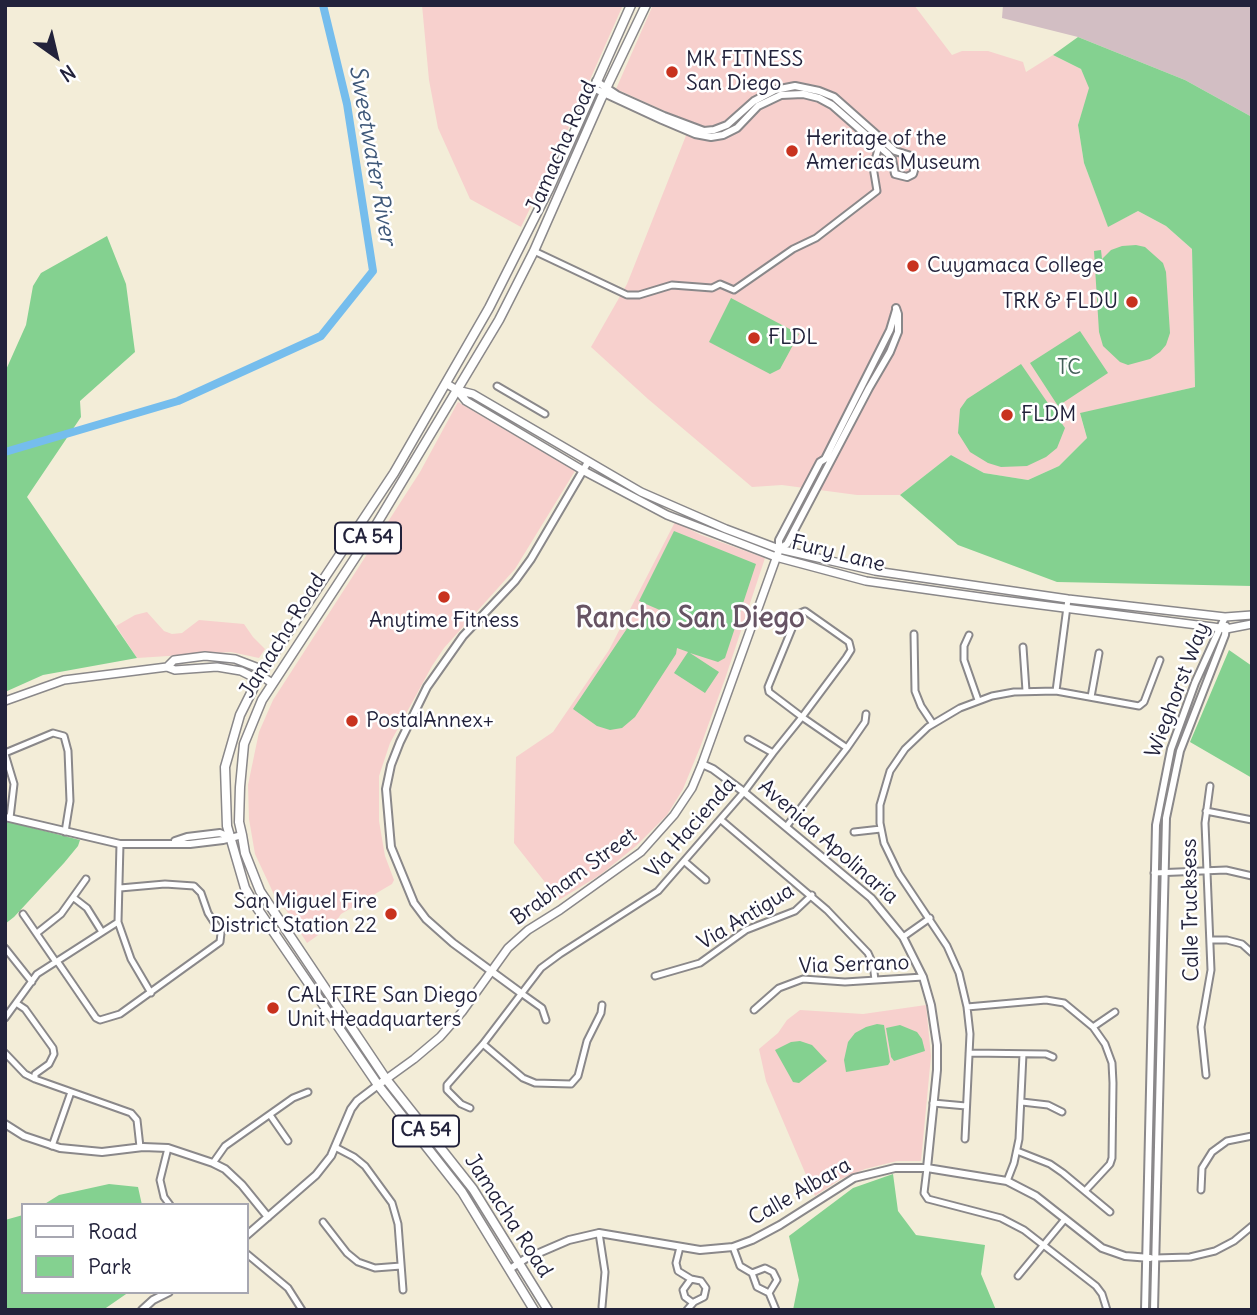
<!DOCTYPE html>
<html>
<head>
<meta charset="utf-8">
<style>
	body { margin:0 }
	#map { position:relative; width:1257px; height:1315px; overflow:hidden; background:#f3edd8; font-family:Delius,sans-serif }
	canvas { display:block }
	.frame { position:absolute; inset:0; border:7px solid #22223b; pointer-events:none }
	.legend { position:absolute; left:21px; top:1203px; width:228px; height:91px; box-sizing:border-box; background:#fff; border:2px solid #a7a7b1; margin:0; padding:9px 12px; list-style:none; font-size:21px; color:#22223b }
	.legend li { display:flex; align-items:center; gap:14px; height:35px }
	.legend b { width:35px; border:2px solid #a7a7b1 }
	.north { position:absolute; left:21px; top:21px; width:70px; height:70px; -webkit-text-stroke:5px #fff; paint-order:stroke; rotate:146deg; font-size:19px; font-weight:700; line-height:28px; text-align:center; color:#22223b }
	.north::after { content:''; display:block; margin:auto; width:24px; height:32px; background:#22223b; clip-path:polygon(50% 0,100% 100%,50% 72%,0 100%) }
</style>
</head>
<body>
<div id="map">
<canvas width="1257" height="1315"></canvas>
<div class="frame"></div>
<ul class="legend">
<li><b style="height:9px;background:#fff"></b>Road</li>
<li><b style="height:19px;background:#84d190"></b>Park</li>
</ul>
<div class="north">N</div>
</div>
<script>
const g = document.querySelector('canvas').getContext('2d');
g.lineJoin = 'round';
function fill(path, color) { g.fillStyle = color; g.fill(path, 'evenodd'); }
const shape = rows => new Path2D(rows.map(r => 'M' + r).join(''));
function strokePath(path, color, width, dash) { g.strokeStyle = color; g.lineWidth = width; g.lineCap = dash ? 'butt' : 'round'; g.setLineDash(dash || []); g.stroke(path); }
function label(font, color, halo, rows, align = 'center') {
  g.font = font + ' Delius,sans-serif'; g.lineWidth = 5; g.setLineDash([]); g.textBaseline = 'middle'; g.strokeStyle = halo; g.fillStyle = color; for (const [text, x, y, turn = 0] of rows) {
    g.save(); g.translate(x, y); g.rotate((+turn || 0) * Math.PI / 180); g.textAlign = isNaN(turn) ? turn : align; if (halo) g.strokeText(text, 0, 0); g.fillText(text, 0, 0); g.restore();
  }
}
fill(shape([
	[422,5,623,5,561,145,521,227,470,199,438,128,429,80],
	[653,5,914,5,952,55,962,51,988,51,1023,62,1026,72,1053,55,1081,69,1090,88,1078,125,1084,163,1108,226,1138,211,1166,226,1192,249,1195,387,1080,414,1087,438,1059,466,1028,480,984,473,951,455,900,495,857,495,782,485,752,487,648,399,591,347,627,284,691,123,616,89],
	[458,402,575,471,515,569,444,648,432,666,390,743,379,776,379,821,385,856,394,880,392,884,341,914,335,923,307,943,286,910,278,903,255,854,249,819,248,785,259,732,273,700,420,472],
	[675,522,701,535,765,558,726,676,701,745,683,789,667,815,636,846,600,875,559,900,514,843,516,757,553,732,609,650],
	[147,612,164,631,172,634,182,633,199,620,244,624,253,637,265,649,259,658,231,652,137,658,116,626,135,615],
	[926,1005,931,1056,921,1161,897,1161,865,1169,841,1179,815,1196,766,1081,759,1049,778,1033,787,1020,800,1010,863,1014]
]), '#f7d0cd');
fill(shape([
	[1003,5,1252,5,1252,117,1185,80,1078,37,1002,18]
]), '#d2bec3');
fill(shape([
	[1078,37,1185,80,1252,117,1252,586,1057,582,958,545,900,495,951,455,984,473,1028,480,1059,466,1087,438,1080,413,1195,387,1192,249,1166,226,1138,211,1108,227,1084,163,1078,125,1089,88,1081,69,1053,55],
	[107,236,126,284,135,352,80,401,81,417,27,497,137,658,43,675,5,692,5,372,26,325,33,286,41,273],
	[1136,245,1145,247,1163,263,1166,272,1170,333,1166,345,1160,352,1150,359,1128,365,1120,362,1103,346,1099,332,1094,251,1101,250,1102,259,1111,250,1122,246],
	[731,298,799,334,780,369,770,374,709,342],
	[1080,331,1108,373,1058,406,1030,363],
	[1021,364,1065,428,1057,448,1046,457,1027,466,1001,467,988,463,970,452,958,433,960,409,967,399],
	[674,531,756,564,725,658,718,662,690,653,719,672,705,693,674,673,688,652,677,648,676,654,635,717,622,728,610,730,597,726,573,709,628,627,648,617,666,622,662,611,639,601],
	[1229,650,1252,666,1252,778,1190,742],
	[5,821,80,840,78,846,64,863,14,917,5,924],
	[877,1024,884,1025,890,1062,888,1065,846,1072,844,1060,848,1042,855,1033,866,1027],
	[900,1025,917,1032,922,1039,925,1051,894,1061,891,1057,886,1028],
	[800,1041,812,1045,827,1061,799,1083,793,1082,775,1050,791,1042],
	[893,1174,898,1211,916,1235,985,1245,981,1274,996,1310,793,1310,799,1280,789,1236,853,1188],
	[109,1184,138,1187,142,1205,43,1205,59,1195],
	[23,1215,23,1292,129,1292,103,1310,5,1310,5,1220]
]), '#84d190');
strokePath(shape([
	[5,452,178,401,321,336,373,271,347,104,323,5]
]), '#75bded', 8);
const minor = shape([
	[534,251,627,295,639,295,672,285,712,288,720,284,734,290,793,249,816,238,877,191,873,167,881,139],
	[497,386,545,414],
	[914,634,915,691,921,706,933,724],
	[969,635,964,646,964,660,978,700],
	[1023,647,1026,691],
	[1056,691,1068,599],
	[1091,697,1099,653],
	[748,739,773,753],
	[5,753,53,733,64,736,68,751,70,801,65,832],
	[5,754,14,784,10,818],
	[1206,811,1252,820],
	[721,820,827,910,868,953,873,964,875,980],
	[786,827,847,748,865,722,866,714],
	[854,832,881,829],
	[120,844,118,922,131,959,151,993],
	[684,861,706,880],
	[1154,873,1226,870,1252,876],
	[74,898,87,908,102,932],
	[23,914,56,962],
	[37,933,61,914,86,879],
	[903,937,930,918],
	[1210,940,1227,940,1242,944,1252,953],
	[5,948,32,982],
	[57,961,96,1018,100,1020,120,1014,220,942,221,933,208,913,201,893,194,886,165,884,120,888],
	[655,976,700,963,746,930,795,911,812,895],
	[521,993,542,1008,546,1020],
	[16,1003,25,1009,53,1048,54,1054,49,1064,35,1074,35,1079],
	[967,1007,1046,1000,1064,1003,1093,1027,1105,1044,1112,1063,1113,1083,1112,1158,1110,1164,1085,1191],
	[754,1010,779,988,803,979,845,982,923,977],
	[5,1018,37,974,118,922],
	[1093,1027,1115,1012],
	[483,1044,523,1078,535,1083,571,1084,578,1076,587,1041,601,1013,602,1005],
	[5,1053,25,1074,35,1079,131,1113,137,1120,140,1147],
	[969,1053,1046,1054,1053,1057],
	[1206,1075,1201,1027,1211,970,1205,823,1210,786],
	[1022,1102,1048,1105,1062,1112],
	[933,1103,966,1106],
	[470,1108,461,1104,447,1090,447,1085,483,1044,541,968,560,954,658,891,744,792,773,753,802,717,846,658,851,650,849,642,805,611,798,614,768,687,769,692,802,717,847,748],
	[270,1115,288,1141],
	[965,1139,970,1034,967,1007,959,973,947,946,899,874,884,843,880,823,880,805,890,771,905,749,928,727,960,708,992,696,1014,692,1056,691,1139,706,1144,702,1160,660],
	[52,1146,71,1092],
	[335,1147,354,1157,365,1166,392,1203,398,1224,403,1290],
	[168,1148,160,1180,164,1197,170,1205],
	[1017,1151,1050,1164,1063,1173,1110,1212],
	[213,1163,225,1146,293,1098,308,1092],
	[927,1168,924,1193,928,1199,1001,1218,1024,1230,1096,1286,1102,1294,1107,1310],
	[1007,1181,1014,1163,1019,1139,1023,1054],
	[1201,1190,1202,1168,1212,1152,1227,1141,1252,1136],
	[323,1222,347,1253,358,1262,375,1268,401,1266],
	[599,1233,605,1272,602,1307],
	[680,1247,676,1263,678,1271,691,1279,701,1281,706,1288,704,1297,694,1302,687,1310],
	[733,1247,740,1266,752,1273,757,1287,769,1293,776,1310],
	[247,1254,288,1288,302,1310],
	[1155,1258,1190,1257,1215,1251,1234,1241,1252,1226],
	[752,1273,765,1268,773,1272,777,1280,769,1293],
	[1018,1276,1065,1219],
	[691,1279,683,1290,685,1297,693,1303]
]);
const tertiary = shape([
	[593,88,662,120,695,134,711,137,723,135,737,128,758,106,781,95,803,94,819,98,832,105,888,154,892,159,895,174,907,177,913,174,915,167,911,156,895,151,834,97,819,91,795,86,775,90,754,101,727,125,714,130,704,131,664,116,617,95,596,81],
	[779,549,787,544,869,388,890,352,898,332,898,314,896,308],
	[779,549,779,540,820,462,825,459,890,330,896,310],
	[702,764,713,769,744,792,871,898,903,937,923,977,931,1005,937,1045,937,1070,927,1168],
	[5,817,120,844,190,844,223,840,242,835],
	[175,841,187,837,220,833,229,837],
	[521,993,453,943,426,919,414,903,391,847,386,789,391,765,400,742,427,687,463,636,515,581,531,559,588,462],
	[5,1124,24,1136,60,1148,102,1152,143,1147,168,1148,213,1163,225,1169,242,1185,268,1217],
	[247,1235,316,1175,331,1156,351,1109,357,1101,378,1085],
	[510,1269,525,1259,569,1240,599,1233,700,1250,733,1247,752,1240,780,1225,854,1178,895,1168,927,1168,1007,1181,1036,1196,1102,1248,1125,1256,1150,1258],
	[142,1310,153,1300,169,1292],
	[1145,1310,1156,825,1171,749,1195,683,1225,617],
	[1154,1310,1166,818,1180,751,1225,635,1226,626]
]);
const secondary = shape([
	[447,384,457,390,473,394,641,492,726,529,779,549,875,571,1068,599,1225,617,1252,615],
	[457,390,466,401,584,471,667,515,776,557,866,581,994,599,1213,627,1226,629,1252,624],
	[167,667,174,660,205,656,235,659,256,667,260,675,272,683],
	[5,701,64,680,167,667,175,670,217,667,241,671,251,676,260,675],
	[378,1085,414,1059,440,1037,462,1012,508,948,528,930,560,910,641,852,674,815,692,788,702,764,778,553]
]);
const primary = shape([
	[534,1310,462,1192,378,1085,253,902,245,888,227,826,225,767,240,715,260,675,394,473,489,308,549,189,631,5],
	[548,1310,473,1189,386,1079,260,891,245,853,242,835,239,822,240,787,244,744,262,700,370,535,499,320,534,251,601,99,646,5]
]);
strokePath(minor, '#8a888a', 9);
strokePath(tertiary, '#8a888a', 10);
strokePath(secondary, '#8a888a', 10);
strokePath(primary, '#8a888a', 11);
strokePath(minor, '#fff', 5);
strokePath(tertiary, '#fff', 6);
strokePath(secondary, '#fff', 7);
strokePath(primary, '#fff', 8);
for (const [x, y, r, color] of [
	[672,72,7,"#c8321e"],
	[792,151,7,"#c8321e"],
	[913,266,7,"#c8321e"],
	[1132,302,7,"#c8321e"],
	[754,338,7,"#c8321e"],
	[1007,415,7,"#c8321e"],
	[444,597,7,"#c8321e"],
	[352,721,7,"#c8321e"],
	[391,914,7,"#c8321e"],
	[273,1008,7,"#c8321e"]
]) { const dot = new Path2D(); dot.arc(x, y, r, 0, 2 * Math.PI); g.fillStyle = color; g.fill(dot); strokePath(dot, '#fff', 2.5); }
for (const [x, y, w] of [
	[368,538,66],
	[426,1131,66]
]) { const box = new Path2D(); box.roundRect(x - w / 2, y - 15.5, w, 31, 5); g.fillStyle = '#fff'; g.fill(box); strokePath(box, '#22223b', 2); }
label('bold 19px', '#22223b', null, [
	["CA 54",368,538],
	["CA 54",426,1131]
]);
label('21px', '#22223b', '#fff', [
	["MK FITNESS",686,60],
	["San Diego",686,84],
	["Heritage of the",806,139],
	["Americas Museum",806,163],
	["Cuyamaca College",927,266],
	["TRK & FLDU",1118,302,"right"],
	["FLDL",768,338],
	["FLDM",1021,415],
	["Anytime Fitness",444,621,"center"],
	["PostalAnnex+",366,721],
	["San Miguel Fire",377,902,"right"],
	["District Station 22",377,926,"right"],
	["CAL FIRE San Diego",287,996],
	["Unit Headquarters",287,1020]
], 'left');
label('21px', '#22223b', '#fff', [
	["Jamacha Road",562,147,-66],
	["Fury Lane",838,554,14],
	["Jamacha Road",283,636,-58],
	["Wieghorst Way",1178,690,-69],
	["Via Hacienda",691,828,-49],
	["Avenida Apolinaria",828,842,41],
	["Brabham Street",574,877,-36],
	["Calle Trucksess",1191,910,-91],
	["Via Antigua",746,917,-31],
	["Via Serrano",854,965,-2],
	["Calle Albara",800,1192,-30],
	["Jamacha Road",508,1216,57]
]);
label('21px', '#445f59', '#fff', [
	["TC",1069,368]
]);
label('italic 23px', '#3f5879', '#fff', [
	["Sweetwater River",372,155,80]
]);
label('bold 28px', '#675464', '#fff', [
	["Rancho San Diego",690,619]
]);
</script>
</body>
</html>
